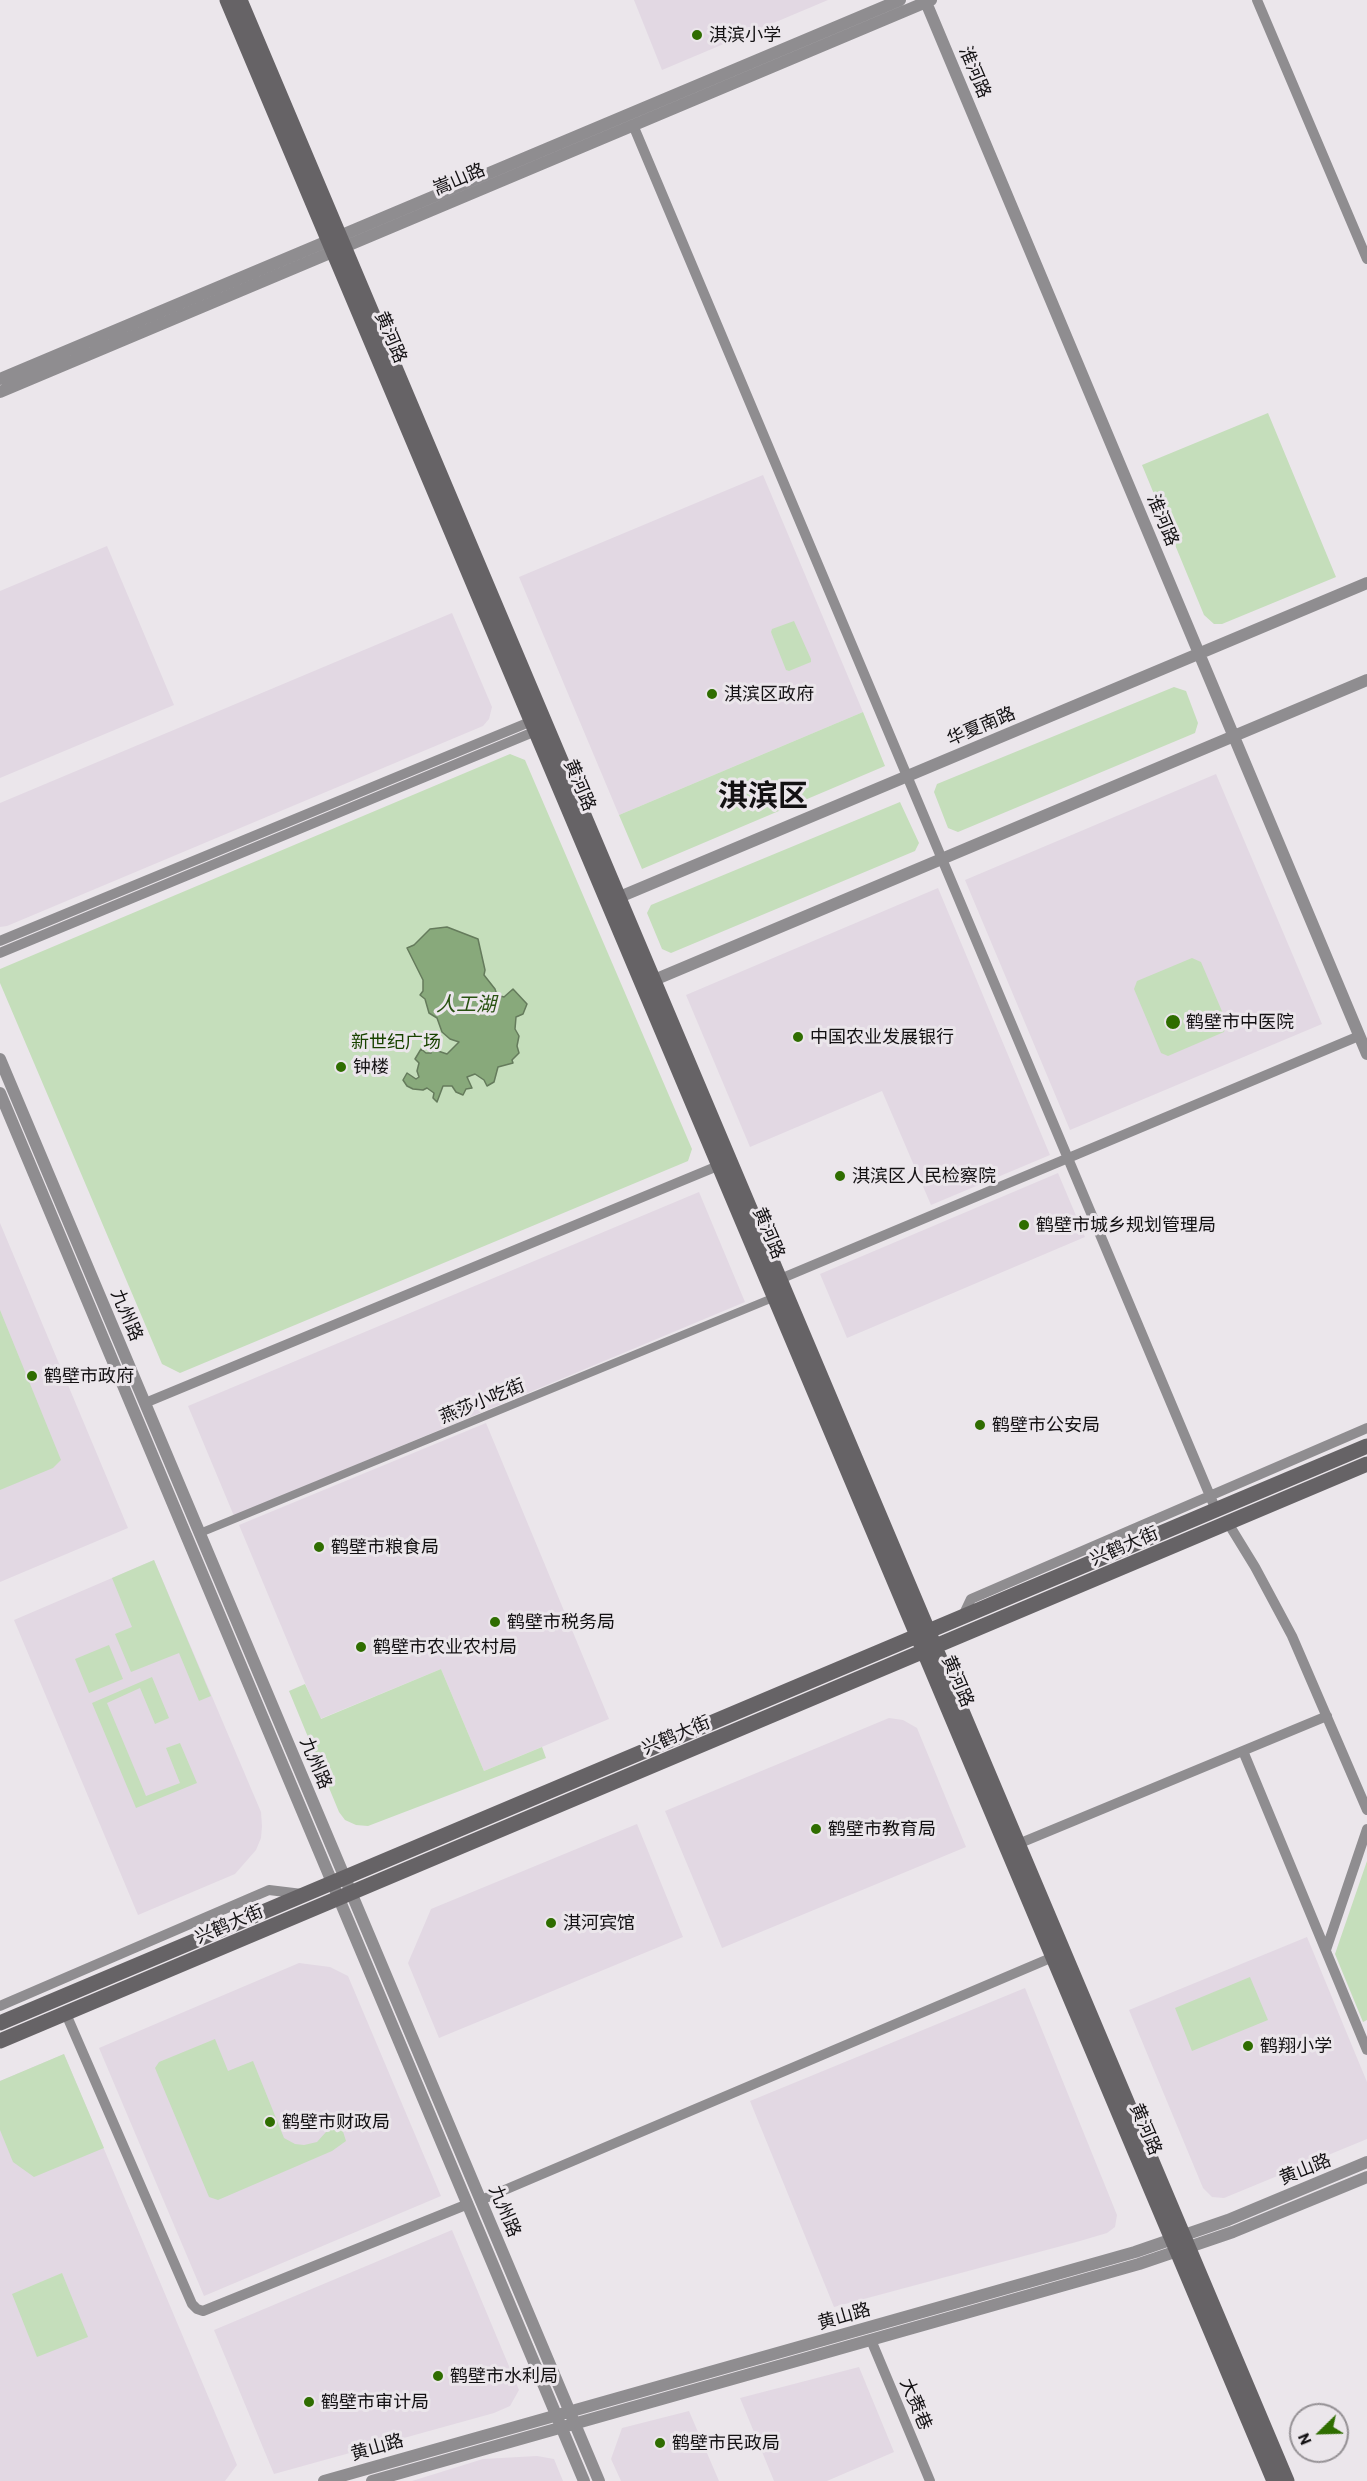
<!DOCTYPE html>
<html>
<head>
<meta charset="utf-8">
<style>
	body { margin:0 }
	#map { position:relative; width:1367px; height:2481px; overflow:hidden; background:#ebe6eb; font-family:Barlow,sans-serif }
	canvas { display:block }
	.north { position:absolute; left:1289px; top:2403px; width:60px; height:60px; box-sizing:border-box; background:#ebe6eb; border:2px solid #959195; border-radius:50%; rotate:247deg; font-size:16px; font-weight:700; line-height:24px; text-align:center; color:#131113 }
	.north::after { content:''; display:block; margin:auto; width:21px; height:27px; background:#2f6d00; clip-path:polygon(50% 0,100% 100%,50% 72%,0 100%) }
</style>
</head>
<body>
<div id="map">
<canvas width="1367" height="2481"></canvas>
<div class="north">N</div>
</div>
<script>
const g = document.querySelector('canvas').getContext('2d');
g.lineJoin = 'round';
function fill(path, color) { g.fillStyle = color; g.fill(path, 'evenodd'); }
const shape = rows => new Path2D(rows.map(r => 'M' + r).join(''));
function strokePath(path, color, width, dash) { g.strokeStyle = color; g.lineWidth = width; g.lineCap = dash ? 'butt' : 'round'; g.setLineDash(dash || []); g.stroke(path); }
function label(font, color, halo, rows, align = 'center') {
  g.font = font + ' Barlow,"Noto Sans SC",sans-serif'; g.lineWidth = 6; g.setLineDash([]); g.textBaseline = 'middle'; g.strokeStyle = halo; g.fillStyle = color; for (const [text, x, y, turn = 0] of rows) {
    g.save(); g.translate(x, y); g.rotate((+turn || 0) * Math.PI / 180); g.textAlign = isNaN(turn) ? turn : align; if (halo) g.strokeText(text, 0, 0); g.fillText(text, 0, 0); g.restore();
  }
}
fill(shape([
	[634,0,828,0,662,70],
	[763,475,863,712,619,815,519,577],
	[107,546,174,705,0,778,0,591],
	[452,613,492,707,489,719,483,726,7,926,0,927,0,803],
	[1216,774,1322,1024,1070,1130,965,880],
	[938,888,1050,1155,931,1205,882,1091,750,1147,686,995],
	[1058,1173,1085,1237,847,1338,820,1274],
	[699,1192,745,1302,234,1516,188,1406],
	[0,1223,128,1528,0,1582],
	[486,1423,609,1719,484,1771,441,1669,320,1719,239,1525],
	[154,1560,261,1812,262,1826,261,1838,256,1850,235,1874,138,1915,14,1620],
	[889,1718,903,1720,917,1728,966,1847,722,1948,665,1811],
	[637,1824,683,1937,439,2038,408,1963,431,1909],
	[1307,1937,1367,2082,1367,2139,1224,2198,1212,2197,1203,2188,1129,2010],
	[299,1963,330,1967,348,1976,441,2196,204,2296,99,2048],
	[1025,1988,1117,2215,1115,2227,1107,2233,1080,2241,834,2307,750,2101],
	[64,2054,237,2465,225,2481,0,2481,0,2081],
	[452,2230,519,2390,510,2406,494,2413,274,2474,214,2330],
	[859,2367,894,2452,827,2481,774,2481,740,2398],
	[689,2411,719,2481,621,2481,611,2459,622,2428],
	[537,2456,554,2459,563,2481,412,2481,483,2459]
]), '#e2d8e3');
fill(shape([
	[1268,413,1336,577,1222,624,1214,624,1204,615,1142,465],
	[794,621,811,659,811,662,789,671,786,670,771,632,772,629],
	[1174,687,1186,691,1198,723,1195,733,958,832,948,828,934,792,937,784],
	[863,712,885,766,642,869,619,815],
	[510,754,525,760,692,1149,688,1161,180,1373,162,1364,0,983,0,969],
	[900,802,919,843,915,851,671,953,662,949,647,913,651,905],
	[1192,958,1201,962,1227,1023,1224,1032,1168,1056,1161,1053,1134,989,1137,981],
	[0,1310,61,1460,53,1468,0,1490],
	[154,1560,211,1696,199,1701,179,1653,131,1672,115,1634,132,1627,112,1578],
	[109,1645,123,1679,89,1693,75,1659],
	[441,1669,484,1771,542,1747,546,1758,368,1826,356,1825,345,1820,339,1812,289,1691,305,1684,321,1719],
	[152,1677,169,1718,155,1724,140,1688,107,1703,146,1796,180,1783,166,1748,180,1743,197,1783,136,1808,92,1703],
	[1367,1861,1367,2020,1363,2022,1335,1954],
	[1250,1977,1268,2020,1192,2051,1175,2008],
	[215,2039,228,2071,253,2061,284,2138,295,2144,304,2145,317,2142,326,2132,331,2113,335,2114,340,2122,346,2141,332,2151,218,2200,209,2197,155,2068,159,2062],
	[64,2054,104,2148,34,2177,13,2162,0,2130,0,2081],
	[62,2273,88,2337,37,2357,12,2294]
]), '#c5debb');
const water = shape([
	[447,927,478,939,485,970,484,975,495,989,497,995,504,997,513,989,527,1004,523,1014,516,1017,515,1029,519,1036,517,1046,519,1053,512,1060,513,1063,498,1067,494,1082,487,1086,484,1080,475,1074,467,1077,472,1088,466,1089,463,1095,456,1092,452,1086,443,1086,437,1102,433,1098,434,1093,427,1088,423,1090,413,1089,407,1086,403,1080,407,1073,416,1079,419,1077,417,1071,419,1063,415,1059,421,1049,426,1053,431,1053,432,1049,447,1054,459,1042,450,1039,442,1032,437,1018,429,1013,425,999,420,995,423,991,423,980,407,948,414,945,430,929,447,927]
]);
fill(water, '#88a97b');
strokePath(water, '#657b5c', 1.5);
strokePath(shape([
	[200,1533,775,1297]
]), '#8f8d90', 8);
strokePath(shape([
	[1257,0,1367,259],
	[633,125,1216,1510],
	[0,941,532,721],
	[0,953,536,731],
	[780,1279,1359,1036],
	[145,1403,725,1163],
	[1228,1523,1255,1567,1292,1636,1367,1810],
	[962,1618,971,1599,1367,1428],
	[1243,1751,1367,2050],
	[1018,1844,1327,1716],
	[1326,1950,1367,1829],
	[0,2006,269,1890,302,1894],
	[66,2014,192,2304,197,2309,203,2311,468,2204],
	[481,2200,1053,1957],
	[871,2340,930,2481]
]), '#8f8d90', 10);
strokePath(shape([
	[925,0,1367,1054],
	[0,379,900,0],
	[0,392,931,0],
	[610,901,1367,583],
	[647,983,1367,680],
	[0,1059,599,2481],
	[0,1093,584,2481],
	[324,2481,1135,2252,1228,2220,1367,2162],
	[372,2481,1139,2264,1233,2232,1367,2177]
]), '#8f8d90', 12);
strokePath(shape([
	[227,0,1274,2481],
	[240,0,1287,2481],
	[0,2023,1367,1446],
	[0,2041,1367,1464]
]), '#666366', 15);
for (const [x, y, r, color] of [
	[697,35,6,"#2f6d00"],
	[712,694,6,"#2f6d00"],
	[1173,1022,8,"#2f6d00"],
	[798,1037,6,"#2f6d00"],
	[341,1067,6,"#2f6d00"],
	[840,1176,6,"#2f6d00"],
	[1024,1225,6,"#2f6d00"],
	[32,1376,6,"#2f6d00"],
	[980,1425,6,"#2f6d00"],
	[319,1547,6,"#2f6d00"],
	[495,1622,6,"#2f6d00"],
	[361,1647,6,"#2f6d00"],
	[816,1829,6,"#2f6d00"],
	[551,1923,6,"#2f6d00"],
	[1248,2046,6,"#2f6d00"],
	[270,2122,6,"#2f6d00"],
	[438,2376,6,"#2f6d00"],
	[309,2402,6,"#2f6d00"],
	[660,2443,6,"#2f6d00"]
]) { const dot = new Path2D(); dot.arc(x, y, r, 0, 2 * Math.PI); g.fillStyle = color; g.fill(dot); strokePath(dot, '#ebe6eb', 2); }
label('18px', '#131113', '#ebe6eb', [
	["淇滨小学",709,35],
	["淇滨区政府",724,694],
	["鹤壁市中医院",1186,1022],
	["中国农业发展银行",810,1037],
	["钟楼",353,1067],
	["淇滨区人民检察院",852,1176],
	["鹤壁市城乡规划管理局",1036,1225],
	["鹤壁市政府",44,1376],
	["鹤壁市公安局",992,1425],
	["鹤壁市粮食局",331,1547],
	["鹤壁市税务局",507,1622],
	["鹤壁市农业农村局",373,1647],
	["鹤壁市教育局",828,1829],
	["淇河宾馆",563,1923],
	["鹤翔小学",1260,2046],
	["鹤壁市财政局",282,2122],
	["鹤壁市水利局",450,2376],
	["鹤壁市审计局",321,2402],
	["鹤壁市民政局",672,2443]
], 'left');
label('18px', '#131113', '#ebe6eb', [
	["淮河路",975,72,67],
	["嵩山路",459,179,-23],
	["黄河路",391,337,67],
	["淮河路",1163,520,67],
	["华夏南路",981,726,-23],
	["黄河路",580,785,67],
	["黄河路",769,1233,67],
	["九州路",127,1315,67],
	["燕莎小吃街",482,1401,-22],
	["兴鹤大街",1124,1546,-23],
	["黄河路",958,1681,67],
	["兴鹤大街",676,1735,-23],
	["九州路",316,1763,67],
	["兴鹤大街",229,1924,-23],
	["黄河路",1146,2129,67],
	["黄山路",1305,2169,-22],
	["九州路",505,2211,67],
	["黄山路",844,2316,-16],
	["大赉巷",916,2404,67],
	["黄山路",377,2447,-16]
]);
label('18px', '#194300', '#ebe6eb', [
	["新世纪广场",396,1042]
]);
label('italic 20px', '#295212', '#ebe6eb', [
	["人工湖",466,1004]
]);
label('bold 30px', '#131113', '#ebe6eb', [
	["淇滨区",763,796]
]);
</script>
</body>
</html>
